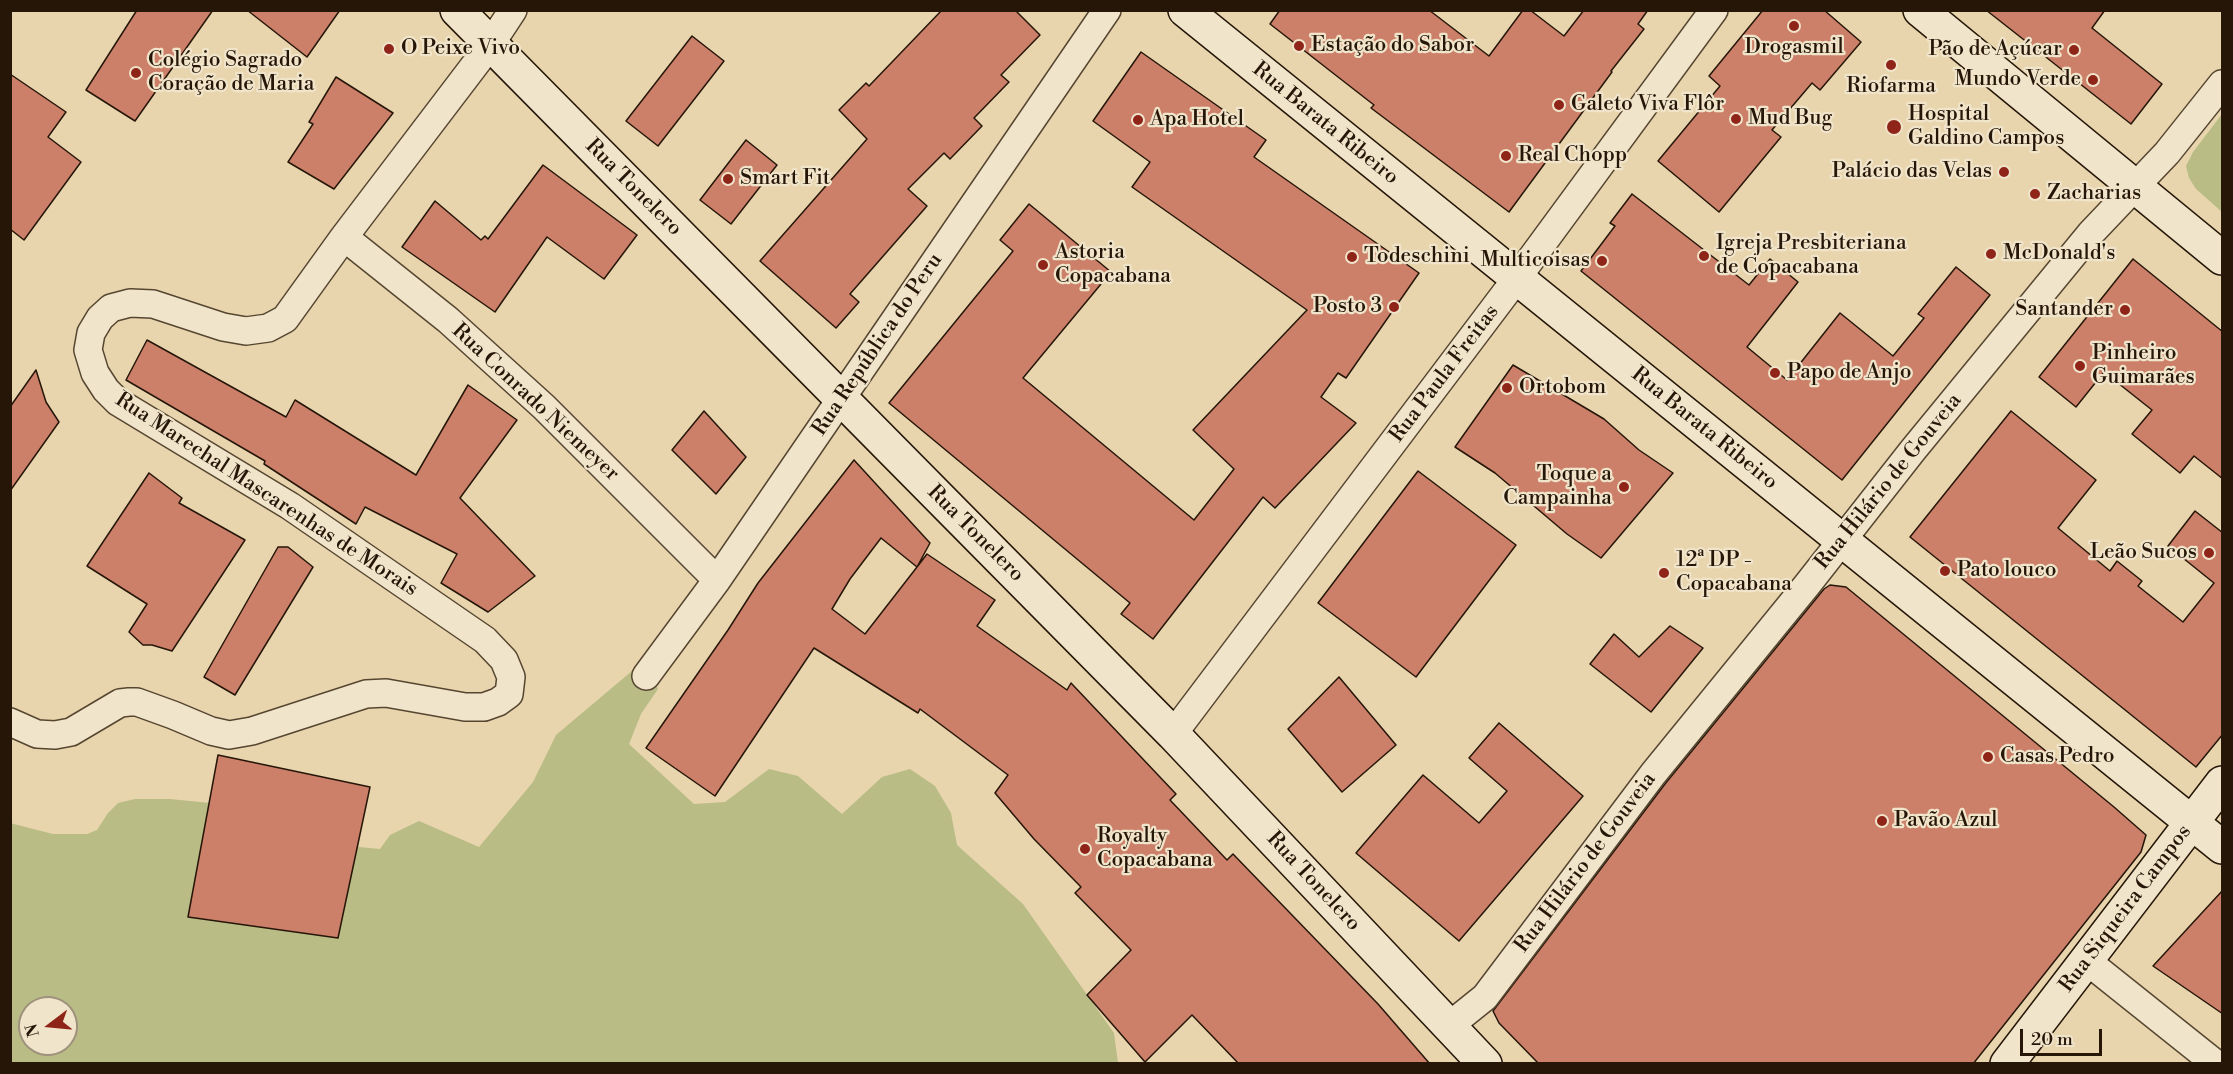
<!DOCTYPE html>
<html>
<head>
<meta charset="utf-8">
<style>
	body { margin:0 }
	#map { position:relative; width:2233px; height:1074px; overflow:hidden; background:#e8d5ad; font-family:"Libre Bodoni",serif }
	canvas { display:block }
	.frame { position:absolute; inset:0; border:12px solid #251608; pointer-events:none }
	.north { position:absolute; left:18px; top:996px; width:60px; height:60px; box-sizing:border-box; background:#f0e4ca; border:2px solid #9f927c; border-radius:50%; rotate:254deg; font-size:16px; font-weight:700; line-height:24px; text-align:center; color:#251608 }
	.north::after { content:''; display:block; margin:auto; width:21px; height:27px; background:#8f2418; clip-path:polygon(50% 0,100% 100%,50% 72%,0 100%) }
	.scale { position:absolute; left:2020px; top:1029px; width:82px; height:27px; box-sizing:border-box; border:3px solid #251608; border-top:0; padding-left:8px; font-size:18px; line-height:21px; white-space:nowrap; color:#251608; -webkit-text-stroke:4px #f0e4ca; paint-order:stroke }
</style>
</head>
<body>
<div id="map">
<canvas width="2233" height="1074"></canvas>
<div class="frame"></div>
<div class="north">N</div>
<div class="scale">20 m</div>
</div>
<script>
const g = document.querySelector('canvas').getContext('2d');
g.lineJoin = 'round';
function fill(path, color) { g.fillStyle = color; g.fill(path, 'evenodd'); }
const shape = rows => new Path2D(rows.map(r => 'M' + r).join(''));
function strokePath(path, color, width, dash) { g.strokeStyle = color; g.lineWidth = width; g.lineCap = dash ? 'butt' : 'round'; g.setLineDash(dash || []); g.stroke(path); }
function label(font, color, halo, rows, align = 'center') {
  g.font = font + ' "Libre Bodoni",serif'; g.lineWidth = 4.5; g.setLineDash([]); g.textBaseline = 'middle'; g.strokeStyle = halo; g.fillStyle = color; for (const [text, x, y, turn = 0] of rows) {
    g.save(); g.translate(x, y); g.rotate((+turn || 0) * Math.PI / 180); g.textAlign = isNaN(turn) ? turn : align; if (halo) g.strokeText(text, 0, 0); g.fillText(text, 0, 0); g.restore();
  }
}
fill(shape([
	[2222,114,2222,212,2196,189,2189,178,2186,166,2193,152],
	[645,660,658,689,641,714,629,744,694,804,725,802,769,769,798,776,842,814,882,777,910,769,935,786,951,813,957,845,1023,904,1114,1033,1118,1063,11,1063,10,823,53,834,87,834,97,830,108,813,118,803,135,799,170,799,210,803,309,837,359,847,380,849,390,835,419,821,479,847,533,782,556,735],
	[30,1008,66,1008,66,1044,30,1044]
]), '#babc86');
const building = shape([
	[137,10,213,10,135,121,86,90,137,10],
	[247,10,340,10,307,57,247,10],
	[942,10,1015,10,1040,35,1001,75,1009,82,974,118,982,126,950,159,944,153,908,189,927,206,850,294,859,302,836,328,760,261,867,139,839,110,866,83,869,86,942,10],
	[1280,10,1429,10,1489,56,1523,10,1530,10,1564,36,1584,10,1648,10,1638,24,1644,29,1611,71,1612,72,1509,212,1371,108,1374,105,1270,24,1280,10],
	[1763,10,1824,10,1861,42,1820,90,1812,83,1772,130,1781,137,1719,212,1658,161,1720,86,1709,76,1763,10],
	[1986,10,2105,10,2092,28,2162,84,2131,124,1986,10],
	[692,36,724,61,658,146,626,121,692,36],
	[1141,52,1266,140,1254,157,1419,273,1346,378,1338,373,1321,397,1356,423,1275,508,1263,497,1153,639,1121,614,1130,603,889,403,1013,251,1000,240,1029,204,1111,272,1023,378,1194,520,1234,469,1193,430,1307,310,1132,187,1150,162,1093,121,1141,52],
	[10,74,66,112,48,137,81,162,24,240,10,229,10,74],
	[336,77,393,113,334,189,288,162,313,124,309,122,336,77],
	[746,140,777,165,731,224,700,200,746,140],
	[543,165,637,235,604,279,547,237,495,312,402,247,435,201,481,240,485,236,488,239,543,165],
	[1632,194,1749,285,1770,259,1798,282,1747,347,1787,380,1840,313,1893,356,1924,318,1918,314,1956,267,1990,295,1842,480,1581,271,1615,226,1610,223,1632,194],
	[2133,259,2223,332,2223,479,2194,456,2180,473,2132,434,2152,410,2104,372,2076,407,2039,377,2133,259],
	[147,340,286,417,295,400,416,475,468,385,517,420,460,498,535,576,488,612,441,583,457,554,365,507,356,524,264,464,265,461,126,380,147,340],
	[1513,365,1604,419,1639,450,1673,473,1601,558,1567,534,1495,473,1455,447,1513,365],
	[36,370,46,402,59,422,10,491,10,407,36,370],
	[704,411,746,457,716,494,672,450,704,411],
	[2011,411,2096,480,2058,528,2110,571,2117,561,2142,581,2138,586,2183,622,2214,583,2168,546,2195,511,2223,533,2223,734,2196,767,1910,537,2011,411],
	[854,460,930,543,917,567,927,554,995,600,977,626,1067,690,1071,683,1176,794,1170,800,1227,860,1233,854,1378,1004,1430,1064,1239,1064,1192,1015,1145,1062,1087,995,1131,950,1075,893,1081,887,1034,839,995,793,1008,775,920,709,918,713,814,648,715,796,646,748,728,630,758,583,854,460],
	[881,538,917,567,865,634,832,609,850,579,881,538],
	[1418,471,1516,545,1416,677,1318,603,1418,471],
	[149,473,182,498,179,503,245,540,172,651,152,645,143,645,129,632,147,604,87,566,149,473],
	[278,547,288,547,313,567,235,695,204,677,278,547],
	[1830,585,1846,587,2114,807,2146,835,2141,852,1973,1064,1539,1064,1499,1023,1493,1011,1665,784,1824,589,1830,585],
	[1670,626,1703,648,1651,712,1590,664,1614,634,1639,657,1670,626],
	[1339,677,1396,745,1342,792,1288,729,1339,677],
	[1499,723,1583,796,1459,941,1356,853,1423,775,1479,823,1507,791,1469,758,1499,723],
	[218,755,370,787,338,938,188,917,218,755],
	[2223,890,2223,1014,2153,966,2223,890]
]);
fill(building, '#cc7f69');
strokePath(building, '#251608', 1.5);
const street = shape([
	[344,237,448,320,544,407,717,580],
	[646,676,717,580,1107,10],
	[10,722,37,734,55,735,71,732,120,703,129,702,137,702,173,715,211,731,229,735,252,731,366,694,386,693,465,707,484,707,498,702,509,694,511,677,504,660,485,640,290,506,118,402,106,390,95,373,88,350,91,333,100,318,111,308,130,303,153,304,223,327,246,331,268,328,285,319,344,237,490,45,513,10],
	[1173,734,1517,278,1714,10],
	[2087,961,2216,1064],
	[1449,1026,1485,997,1653,774,1807,585,1913,450,2091,233,2167,153,2222,84]
]);
const secondary = shape([
	[457,10,1173,734,1485,1064],
	[1185,10,2222,847],
	[1920,10,2222,258],
	[2007,1064,2222,783]
]);
strokePath(street, '#564631', 30);
strokePath(secondary, '#251608', 36);
strokePath(street, '#f0e4ca', 27);
strokePath(secondary, '#f0e4ca', 33);
for (const [x, y, r, color] of [
	[1794,26,6,"#8f2418"],
	[1299,46,6,"#8f2418"],
	[389,49,6,"#8f2418"],
	[2074,50,6,"#8f2418"],
	[1891,65,6,"#8f2418"],
	[136,73,6,"#8f2418"],
	[2093,80,6,"#8f2418"],
	[1559,105,6,"#8f2418"],
	[1736,119,6,"#8f2418"],
	[1138,120,6,"#8f2418"],
	[1894,127,8,"#8f2418"],
	[1506,156,6,"#8f2418"],
	[2004,172,6,"#8f2418"],
	[728,179,6,"#8f2418"],
	[2035,194,6,"#8f2418"],
	[1991,254,6,"#8f2418"],
	[1704,256,6,"#8f2418"],
	[1352,257,6,"#8f2418"],
	[1602,261,6,"#8f2418"],
	[1043,265,6,"#8f2418"],
	[1394,307,6,"#8f2418"],
	[2125,310,6,"#8f2418"],
	[2080,366,6,"#8f2418"],
	[1775,373,6,"#8f2418"],
	[1507,388,6,"#8f2418"],
	[1624,487,6,"#8f2418"],
	[2209,553,6,"#8f2418"],
	[1945,571,6,"#8f2418"],
	[1664,573,6,"#8f2418"],
	[1988,757,6,"#8f2418"],
	[1882,821,6,"#8f2418"],
	[1085,849,6,"#8f2418"]
]) { const dot = new Path2D(); dot.arc(x, y, r, 0, 2 * Math.PI); g.fillStyle = color; g.fill(dot); strokePath(dot, '#f0e4ca', 2); }
label('21px', '#251608', '#f0e4ca', [
	["Estação do Sabor",1311,46],
	["Drogasmil",1794,48,"center"],
	["O Peixe Vivo",401,49],
	["Pão de Açúcar",2062,50,"right"],
	["Colégio Sagrado",148,61],
	["Coração de Maria",148,85],
	["Mundo Verde",2081,80,"right"],
	["Riofarma",1891,87,"center"],
	["Galeto Viva Flôr",1571,105],
	["Hospital",1908,115],
	["Galdino Campos",1908,139],
	["Mud Bug",1748,119],
	["Apa Hotel",1150,120],
	["Real Chopp",1518,156],
	["Palácio das Velas",1992,172,"right"],
	["Smart Fit",740,179],
	["Zacharias",2047,194],
	["Igreja Presbiteriana",1716,244],
	["de Copacabana",1716,268],
	["Astoria",1055,253],
	["Copacabana",1055,277],
	["McDonald's",2003,254],
	["Todeschini",1364,257],
	["Multicoisas",1590,261,"right"],
	["Posto 3",1382,307,"right"],
	["Santander",2113,310,"right"],
	["Pinheiro",2092,354],
	["Guimarães",2092,378],
	["Papo de Anjo",1787,373],
	["Ortobom",1519,388],
	["Toque a",1612,475,"right"],
	["Campainha",1612,499,"right"],
	["Leão Sucos",2197,553,"right"],
	["12ª DP -",1676,561],
	["Copacabana",1676,585],
	["Pato louco",1957,571],
	["Casas Pedro",2000,757],
	["Pavão Azul",1894,821],
	["Royalty",1097,837],
	["Copacabana",1097,861]
], 'left');
label('21px', '#251608', '#f0e4ca', [
	["Rua Barata Ribeiro",1325,124,39],
	["Rua Tonelero",633,188,45],
	["Rua República do Peru",878,345,-56],
	["Rua Paula Freitas",1445,374,-53],
	["Rua Conrado Niemeyer",535,403,43],
	["Rua Barata Ribeiro",1704,429,39],
	["Rua Hilário de Gouveia",1889,482,-51],
	["Rua Marechal Mascarenhas de Morais",266,495,33],
	["Rua Tonelero",975,534,45],
	["Rua Hilário de Gouveia",1586,863,-53],
	["Rua Tonelero",1313,882,47],
	["Rua Siqueira Campos",2126,909,-53]
]);
</script>
</body>
</html>
